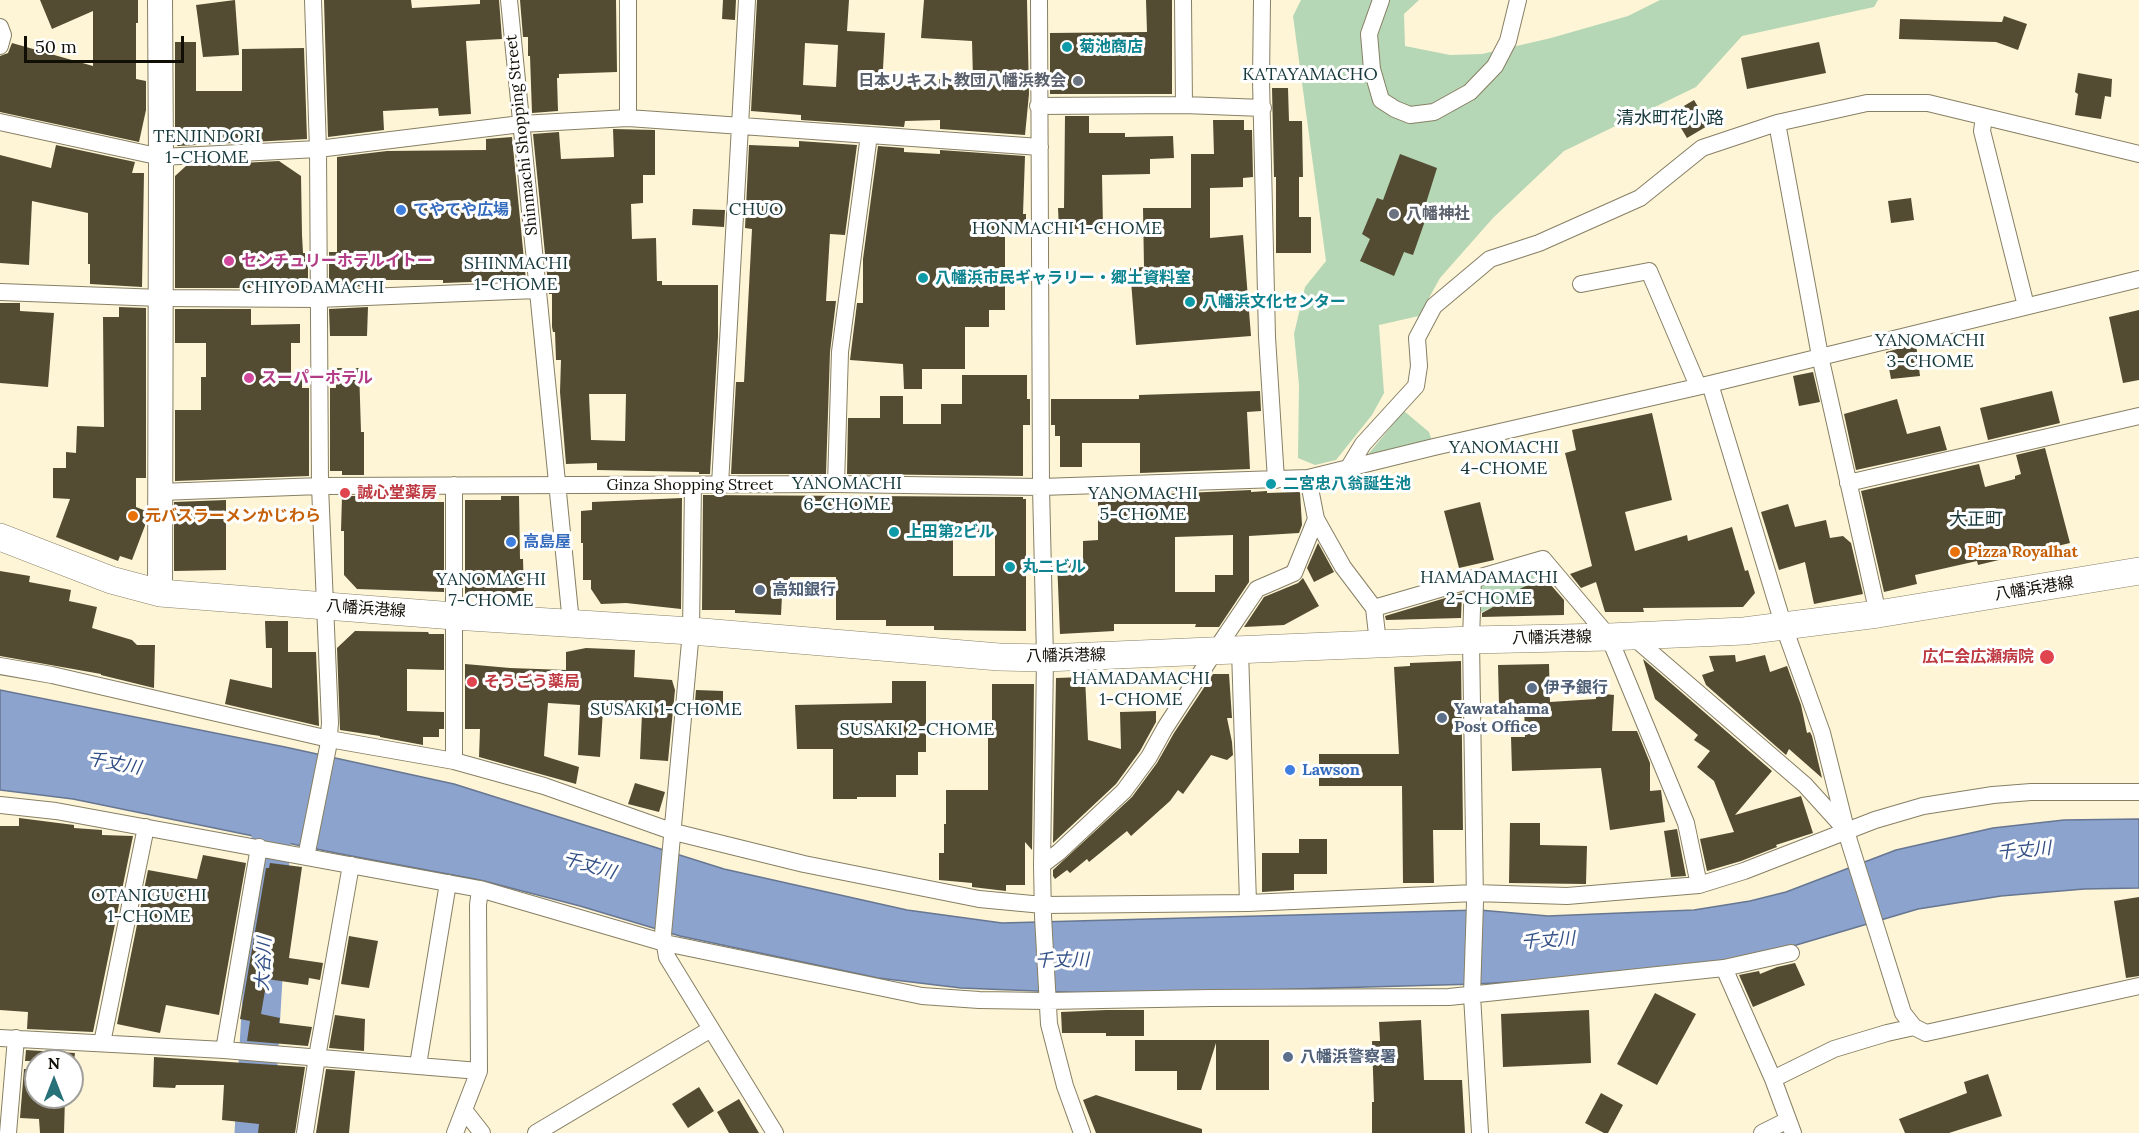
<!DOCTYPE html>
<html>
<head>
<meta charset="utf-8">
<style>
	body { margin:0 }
	#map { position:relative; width:2139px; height:1133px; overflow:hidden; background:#fef5d7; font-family:Lora,serif }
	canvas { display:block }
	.north { position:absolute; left:24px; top:1049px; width:60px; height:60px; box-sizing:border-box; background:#fff; border:2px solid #a09f9b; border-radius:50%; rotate:0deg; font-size:16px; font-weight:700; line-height:24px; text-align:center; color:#110e05 }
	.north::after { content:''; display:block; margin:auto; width:21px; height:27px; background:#287179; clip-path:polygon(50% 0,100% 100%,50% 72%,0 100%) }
	.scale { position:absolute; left:24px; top:36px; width:160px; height:27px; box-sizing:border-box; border:3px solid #110e05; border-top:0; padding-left:8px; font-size:18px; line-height:21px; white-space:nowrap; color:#110e05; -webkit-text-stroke:4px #fff; paint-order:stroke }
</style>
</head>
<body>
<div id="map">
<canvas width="2139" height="1133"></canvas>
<div class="north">N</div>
<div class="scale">50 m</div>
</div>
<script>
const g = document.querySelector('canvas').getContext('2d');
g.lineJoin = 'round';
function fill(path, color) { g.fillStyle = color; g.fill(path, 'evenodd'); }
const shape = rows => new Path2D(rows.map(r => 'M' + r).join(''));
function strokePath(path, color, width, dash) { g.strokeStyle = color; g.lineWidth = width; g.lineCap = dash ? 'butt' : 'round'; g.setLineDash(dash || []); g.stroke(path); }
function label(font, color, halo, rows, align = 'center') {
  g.font = font + ' Lora,"Noto Sans JP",serif'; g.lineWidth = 6; g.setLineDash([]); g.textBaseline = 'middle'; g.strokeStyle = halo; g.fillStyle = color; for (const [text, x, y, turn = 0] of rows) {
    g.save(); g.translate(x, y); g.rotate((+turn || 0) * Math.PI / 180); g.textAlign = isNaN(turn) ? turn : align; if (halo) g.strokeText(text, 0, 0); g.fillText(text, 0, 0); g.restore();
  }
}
fill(shape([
	[1301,0,1419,0,1404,14,1405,46,1450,55,1482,54,1551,38,1628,16,1660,0,1878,0,1874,7,1742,36,1696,87,1564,151,1493,218,1440,278,1419,316,1379,325,1384,393,1372,415,1336,460,1315,465,1298,458,1299,385,1294,334,1305,287,1326,261,1293,16],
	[1404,411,1429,432,1434,447,1360,464],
	[1543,559,1559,577,1473,616,1473,578]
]), '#b5d7b5');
const water = shape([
	[0,690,285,747,454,784,724,869,907,910,1002,923,1479,910,1548,916,1694,910,1750,901,1786,892,1896,850,1993,828,2064,820,2139,819,2139,888,2084,889,2001,896,1918,909,1793,946,1727,961,1566,979,1476,984,1113,994,961,988,878,978,680,936,580,906,480,880,341,854,73,799,0,790,0,690]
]);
fill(water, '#8ca3cd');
strokePath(water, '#677691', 1.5);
strokePath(shape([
	[254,1133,273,806]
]), '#8ca3cd', 39);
fill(shape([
	[40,0,138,0,138,23,136,23,136,79,146,81,146,110,139,142,0,112,0,56,8,53,12,43,93,66,93,11,52,29],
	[235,0,239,55,203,57,196,5],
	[324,0,411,0,412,8,480,4,480,0,499,0,502,39,466,41,471,114,439,116,438,108,383,111,384,130,328,137],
	[520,0,616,0,617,72,559,74,559,78,557,78,558,111,532,113,530,56,528,56,528,37,523,37],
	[723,0,736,0,735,20,722,19],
	[757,0,849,0,847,31,885,33,882,86,939,85,939,79,973,79,972,41,921,38,924,0,1027,0,1029,94,1025,135,940,129,940,120,905,121,904,127,801,120,801,115,751,111],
	[805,43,838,45,836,87,803,85],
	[1146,0,1172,0,1172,94,1050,94,1050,33,1147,32],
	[2004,16,2027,24,2018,50,1996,42,1899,39,1900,19,2002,22],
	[175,42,196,42,196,91,242,91,242,49,304,48,307,139,178,146,175,144],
	[1819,42,1826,73,1747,89,1741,58],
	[2078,73,2112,79,2111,97,2105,96,2101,119,2075,115,2078,94,2075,92],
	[1272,88,1288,88,1289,121,1302,121,1303,177,1299,177,1299,217,1311,217,1311,253,1276,253,1276,177,1274,177],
	[1694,100,1709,125,1687,138,1672,113],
	[1065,116,1089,116,1089,133,1125,133,1125,137,1173,136,1174,158,1150,159,1150,174,1102,175,1103,229,1059,229,1058,208,1064,208],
	[1213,120,1244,120,1244,130,1252,130,1253,177,1243,178,1243,187,1210,188,1210,238,1243,235,1251,336,1136,345,1130,268,1144,267,1143,208,1191,208,1191,154,1214,154],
	[613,129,655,130,655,175,643,175,643,203,631,204,632,239,656,238,657,281,662,281,662,285,718,285,718,337,710,474,699,474,699,472,597,470,597,463,566,464,560,392,561,360,556,360,555,332,553,332,552,327,552,294,549,294,533,134,559,132,561,159,614,157],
	[589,394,626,394,625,441,591,440],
	[512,137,526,280,443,283,443,280,368,280,368,286,329,288,329,252,337,252,337,157,387,151,486,150,486,139],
	[799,141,857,145,845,235,830,234,826,301,836,301,830,352,826,474,731,474,736,382,744,382,752,229,745,228,749,145,799,147],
	[56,145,135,162,132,173,144,173,142,287,90,284,90,264,88,264,88,213,32,201,29,265,0,263,0,155,51,168],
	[878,146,904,148,904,152,940,154,940,150,1025,156,1023,214,1026,214,1026,235,1005,234,1005,310,989,310,989,327,965,327,965,369,922,369,922,389,904,389,903,364,850,360,857,303,863,303,863,259],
	[1400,154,1437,168,1422,216,1426,218,1413,255,1404,252,1394,276,1360,261,1370,239,1362,234,1377,198,1383,200],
	[279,161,301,176,302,235,303,253,308,253,308,288,175,288,175,176,186,166],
	[1911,198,1914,220,1891,223,1888,201],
	[693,209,725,210,724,227,692,225],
	[0,303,20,303,20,311,54,313,48,387,0,383],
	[119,307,146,308,146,478,136,478,136,507,146,511,146,523,132,560,120,556,118,561,56,537,70,499,53,498,53,468,66,468,66,452,76,453,77,426,104,427,103,317,119,317],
	[368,307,367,336,330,336,329,309],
	[175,309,251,309,251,325,300,324,300,343,291,343,291,376,302,376,302,388,309,388,309,476,175,481,175,410,201,410,201,377,206,377,206,343,175,343],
	[2139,310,2139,380,2123,383,2109,317],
	[1916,344,1920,376,1891,379,1886,352],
	[335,368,359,368,361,432,364,432,364,475,342,475,342,471,330,471,330,388,336,388],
	[1813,372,1820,402,1799,406,1793,376],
	[962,375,1027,375,1027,399,1030,399,1030,425,1023,425,1023,476,847,474,848,418,880,418,880,396,903,396,903,424,941,424,941,404,962,404],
	[1260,391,1261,411,1247,412,1250,469,1140,473,1140,443,1082,443,1082,467,1060,467,1060,436,1055,436,1055,425,1051,425,1051,399,1139,399,1139,395],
	[2052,391,2060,423,1988,440,1980,408],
	[1897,399,1907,434,1940,426,1947,450,1856,470,1844,414],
	[1652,413,1672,500,1625,512,1635,551,1687,535,1688,541,1732,527,1745,571,1748,570,1755,593,1743,607,1643,608,1644,612,1605,612,1596,582,1581,588,1570,574,1592,566,1565,453,1576,450,1572,430],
	[2045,448,2070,543,1978,565,1977,561,1915,575,1917,584,1884,592,1861,491,1979,464,1985,487,2015,479,2015,476,2021,474,2016,455],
	[1251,490,1251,492,1267,491,1267,493,1300,492,1302,525,1299,533,1249,536,1249,582,1219,627,1195,627,1196,624,1114,624,1114,631,1060,634,1057,560,1083,559,1083,541,1098,540,1098,497],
	[1233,535,1233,575,1215,575,1215,592,1175,592,1175,537],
	[703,495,1023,497,1023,499,1026,499,1026,631,934,630,934,626,886,626,886,620,836,620,836,577,790,577,790,595,782,595,781,615,735,613,735,610,702,610],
	[962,532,995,532,995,576,953,576,953,536,962,536],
	[342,496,364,496,364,501,372,502,444,502,444,592,357,589,344,575,344,531,341,531],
	[501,496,519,496,520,559,523,559,524,593,465,594,465,500,501,500],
	[682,498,681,609,626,603,601,604,591,589,591,580,583,580,583,543,581,543,581,511,592,510,592,502],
	[226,500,226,570,174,571,174,502],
	[1480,502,1494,560,1459,568,1444,511],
	[1788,504,1795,527,1826,520,1830,538,1843,536,1851,543,1863,594,1814,604,1805,562,1779,570,1761,512],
	[1318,543,1334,572,1314,582,1307,568],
	[0,571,30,576,29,582,71,590,69,601,97,607,92,628,132,640,137,645,155,645,154,688,101,675,101,674,0,656],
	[1303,578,1319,606,1284,625,1244,627,1264,597,1298,583],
	[1550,584,1564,600,1564,615,1482,617,1482,613,1513,596,1513,592,1526,586],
	[1462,593,1461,618,1386,620,1385,616],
	[265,621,288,621,288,652,316,652,319,726,225,704,230,679,272,688,272,648,266,648],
	[355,631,428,632,429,634,444,634,444,670,407,669,407,711,444,712,444,729,439,729,439,737,423,737,423,745,380,737,380,736,340,730,337,648],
	[586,648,635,650,634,677,672,680,675,690,668,761,640,759,642,713,603,710,600,757,578,755,580,705,548,703,544,756,579,767,576,784,479,757,480,729,465,729,465,664,510,668,566,670,566,652],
	[1735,655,1736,662,1765,655,1770,672,1787,666,1801,705,1807,733,1810,732,1812,736,1822,778,1789,749,1786,755,1706,685,1702,675,1714,671,1709,656],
	[1643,659,1772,771,1735,815,1801,796,1813,833,1776,845,1777,847,1741,861,1707,871,1700,839,1734,832,1714,781,1697,767,1710,751,1694,740,1698,735,1655,699],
	[1461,661,1463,830,1433,830,1434,883,1403,883,1402,786,1319,786,1319,754,1399,754,1394,667,1410,666,1410,663],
	[1549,664,1550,702,1596,699,1596,693,1614,695,1612,731,1637,731,1650,763,1650,791,1661,790,1665,822,1610,830,1601,768,1512,771,1511,737,1525,737,1524,704,1499,705,1498,665],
	[1213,674,1229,674,1232,718,1227,718,1232,742,1233,755,1227,760,1211,755,1183,794,1178,790,1170,801,1131,836,1127,831,1089,862,1087,859,1070,873,1067,870,1055,879,1053,876,1053,870,1132,797,1157,763,1174,733],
	[1085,677,1088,740,1121,749,1120,712,1156,711,1156,722,1140,751,1116,784,1053,843,1056,678],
	[892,681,926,681,926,752,918,752,918,775,896,775,896,797,857,797,857,799,833,799,833,749,797,749,795,705,892,703],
	[992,684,1034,684,1032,850,1025,842,1025,885,1006,885,1006,891,972,887,972,883,939,880,939,853,944,853,944,824,946,824,946,790,988,790,988,720,992,720],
	[696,690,723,691,723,714,694,713],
	[635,783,665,792,659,812,628,804],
	[19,818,74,825,74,828,102,830,102,835,133,836,93,1032,27,1029,28,1012,0,1010,0,826,19,826],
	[1510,823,1540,823,1540,845,1587,846,1586,884,1509,883],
	[1677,829,1686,876,1671,877,1664,831],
	[1299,839,1327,839,1327,874,1294,874,1294,890,1262,892,1262,853,1299,853],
	[203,855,246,863,219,1015,166,1005,160,1033,117,1024,148,870,197,879],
	[270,863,302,867,289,958,323,963,320,980,309,978,308,985,267,979,261,1014,280,1018,279,1023,312,1027,308,1046,247,1041,250,1021,240,1019,266,868,269,868],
	[2139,897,2139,976,2126,978,2114,901],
	[349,936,378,941,369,988,341,984],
	[1795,963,1805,985,1753,1007,1739,975,1759,971,1760,974,1777,967],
	[1655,993,1696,1014,1657,1085,1617,1064],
	[1106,1010,1144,1010,1144,1036,1106,1036,1106,1033,1062,1033,1061,1012],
	[1589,1010,1591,1063,1503,1067,1501,1014],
	[335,1015,365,1019,364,1051,329,1048],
	[1421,1020,1424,1080,1462,1080,1465,1133,1372,1133,1372,1102,1374,1102,1372,1041,1380,1041,1379,1022],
	[1135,1040,1269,1040,1269,1090,1216,1090,1216,1043,1201,1090,1177,1090,1177,1071,1135,1071],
	[26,1050,75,1053,74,1061,25,1061],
	[154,1057,305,1067,295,1133,258,1133,259,1124,222,1120,224,1085,176,1085,175,1088,153,1087],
	[24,1069,36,1069,36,1097,65,1097,64,1133,40,1133,39,1119,20,1118],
	[326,1069,355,1071,349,1133,316,1133],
	[1988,1074,2002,1116,1949,1133,1905,1133,1899,1119,1967,1093,1964,1082],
	[699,1087,714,1111,688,1128,672,1104],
	[1601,1093,1623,1105,1608,1133,1604,1133,1585,1123],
	[1096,1095,1202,1129,1202,1133,1096,1133,1083,1100],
	[739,1099,759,1133,729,1133,717,1112]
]), '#534c32');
const street = shape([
	[509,0,571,623],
	[1039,0,1041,487,1045,658,1042,865,1043,916,1049,1024,1065,1086,1082,1133],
	[1183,0,1184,105],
	[1262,0,1261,80,1267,337,1276,480],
	[1381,0,1369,34,1372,69,1381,100,1395,109,1410,115,1434,112,1470,92,1495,66,1508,41,1518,0],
	[0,27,3,35,0,46],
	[1038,106,1184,105,1263,108],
	[1984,117,1982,131,2026,306],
	[628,118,628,0],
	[0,122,161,157,318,149,521,124,628,118,1040,147],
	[1777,123,1820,356,1878,614],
	[1581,284,1649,271,1698,386],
	[0,292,161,298,318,299,537,290],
	[1710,384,1784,627,1822,733,1849,841,1903,1013,1914,1027,1926,1033,2139,986],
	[1349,467,1363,444,1416,386,1419,366,1417,338,1434,306,1490,259,1539,243,1640,198,1702,148,1777,123,1867,103,1928,103,2139,154],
	[1308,478,1316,519,1343,567,1374,608,1378,643],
	[1848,483,2139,416],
	[836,484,840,352,869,135],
	[693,485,691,631,663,934,667,957,775,1133],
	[720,485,747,0],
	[160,492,320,486,836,484,1041,487,1308,478,1434,447,1710,384,2139,279],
	[1473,578,1471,640,1475,902,1472,995,1480,1133],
	[1374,608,1543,559,1609,637,1686,823,1699,885],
	[1632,636,1805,785,1844,828],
	[1240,650,1248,903],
	[0,666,52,675,329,739,454,761,544,786,674,832,804,864,979,899,1043,905,1248,903,1475,893,1567,896,1699,885,1744,871,1875,820,1923,806,1993,795,2031,792,2139,792],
	[454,761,454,485],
	[0,805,56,811,480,889,665,943,922,996,979,1000,1047,1001,1211,998,1449,997,1724,968,1791,953],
	[306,857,328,747,330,723,320,486,318,149,313,0],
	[1042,865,1059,852,1124,791,1149,757,1165,728,1215,651,1257,589,1294,573,1316,519],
	[1724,968,1773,1079,1793,1133],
	[0,1038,224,1050,479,1071],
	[102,1043,146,827],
	[224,1050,259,847],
	[418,1065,448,883],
	[1773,1079,1834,1049,1887,1033,1914,1027],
	[464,1110,482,1133],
	[8,1133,16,1038],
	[305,1133,317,1057,351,865],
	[455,1133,479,1071,478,905,480,889],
	[536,1133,711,1029],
	[1762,1133,1788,1120]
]);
const secondary = shape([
	[160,0,161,157,160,593]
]);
const primary = shape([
	[0,537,111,580,160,593,454,616,691,631,999,657,1045,658,1471,640,1609,637,1744,631,1878,614,2139,571]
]);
strokePath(street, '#877f64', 18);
strokePath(secondary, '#877f64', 26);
strokePath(primary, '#877f64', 28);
strokePath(street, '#fff', 16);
strokePath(secondary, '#fff', 24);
strokePath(primary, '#fff', 27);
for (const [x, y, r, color] of [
	[1067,47,6,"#0f9aa8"],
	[1078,81,6,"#6b7280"],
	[401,210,6,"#3f7fe0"],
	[1394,214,6,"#6b7280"],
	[229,261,6,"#d1479c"],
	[923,278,6,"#0f9aa8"],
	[1190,302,6,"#0f9aa8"],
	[249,378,6,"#d1479c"],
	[1271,484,6,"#0f9aa8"],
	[345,493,6,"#e0444e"],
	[133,516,6,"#e8710a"],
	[894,532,6,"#0f9aa8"],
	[511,542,6,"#3f7fe0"],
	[1955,552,6,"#e8710a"],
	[1010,567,6,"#0f9aa8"],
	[760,590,6,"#5c6f8a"],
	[2047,657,8,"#e0444e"],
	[472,682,6,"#e0444e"],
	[1532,688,6,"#5c6f8a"],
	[1442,718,6,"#5c6f8a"],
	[1290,770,6,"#3f7fe0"],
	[1288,1057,6,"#5c6f8a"]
]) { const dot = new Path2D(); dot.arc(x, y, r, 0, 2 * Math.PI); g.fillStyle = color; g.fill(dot); strokePath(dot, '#fff', 2); }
label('bold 16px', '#0d838f', '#fff', [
	["菊池商店",1079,47],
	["八幡浜市民ギャラリー・郷土資料室",935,278],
	["八幡浜文化センター",1202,302],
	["二宮忠八翁誕生池",1283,484],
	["上田第2ビル",906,532],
	["丸二ビル",1022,567]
], 'left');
label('bold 16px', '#5b616d', '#fff', [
	["日本リキスト教団八幡浜教会",1066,81],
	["八幡神社",1406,214,"left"]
], 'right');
label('16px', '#110e05', '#fff', [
	["Shinmachi Shopping Street",522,135,-96],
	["Ginza Shopping Street",690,485],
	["八幡浜港線",2034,589,-9],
	["八幡浜港線",366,609,4],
	["八幡浜港線",1552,638,-1],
	["八幡浜港線",1066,656,-1]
]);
label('bold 16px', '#366cbe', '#fff', [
	["てやてや広場",413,210],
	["高島屋",523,542],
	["Lawson",1302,770]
], 'left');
label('bold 16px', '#b23c85', '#fff', [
	["センチュリーホテルイトー",241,261],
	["スーパーホテル",261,378]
], 'left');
label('bold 16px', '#be3a42', '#fff', [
	["誠心堂薬房",357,493],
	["広仁会広瀬病院",2034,657,"right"],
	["そうごう薬局",484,682]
], 'left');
label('bold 16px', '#c56008', '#fff', [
	["元バスラーメンかじわら",145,516],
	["Pizza Royalhat",1967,552]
], 'left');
label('bold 16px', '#4e5e75', '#fff', [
	["高知銀行",772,590],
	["伊予銀行",1544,688],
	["Yawatahama",1454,709],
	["Post Office",1454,727],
	["八幡浜警察署",1300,1057]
], 'left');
label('18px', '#16383b', '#fff', [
	["KATAYAMACHO",1310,75],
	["清水町花小路",1670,119],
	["TENJINDORI",207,137],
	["1-CHOME",207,158],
	["CHUO",756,210],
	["HONMACHI 1-CHOME",1067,229],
	["SHINMACHI",516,264],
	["1-CHOME",516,285],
	["CHIYODAMACHI",313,288],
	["YANOMACHI",1930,341],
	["3-CHOME",1930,362],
	["YANOMACHI",1504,448],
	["4-CHOME",1504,469],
	["YANOMACHI",847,484],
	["6-CHOME",847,505],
	["YANOMACHI",1143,494],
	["5-CHOME",1143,515],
	["大正町",1976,520],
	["HAMADAMACHI",1489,578],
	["2-CHOME",1489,599],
	["YANOMACHI",491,580],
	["7-CHOME",491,601],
	["HAMADAMACHI",1141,679],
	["1-CHOME",1141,700],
	["SUSAKI 1-CHOME",666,710],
	["SUSAKI 2-CHOME",917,730],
	["OTANIGUCHI",149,896],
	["1-CHOME",149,917]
]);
label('italic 18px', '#324f85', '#fff', [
	["千丈川",114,764,10],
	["千丈川",2024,851,-5],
	["千丈川",589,866,16],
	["千丈川",1548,941,-4],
	["千丈川",1062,961,-1],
	["大谷川",264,964,-87]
]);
</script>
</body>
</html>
